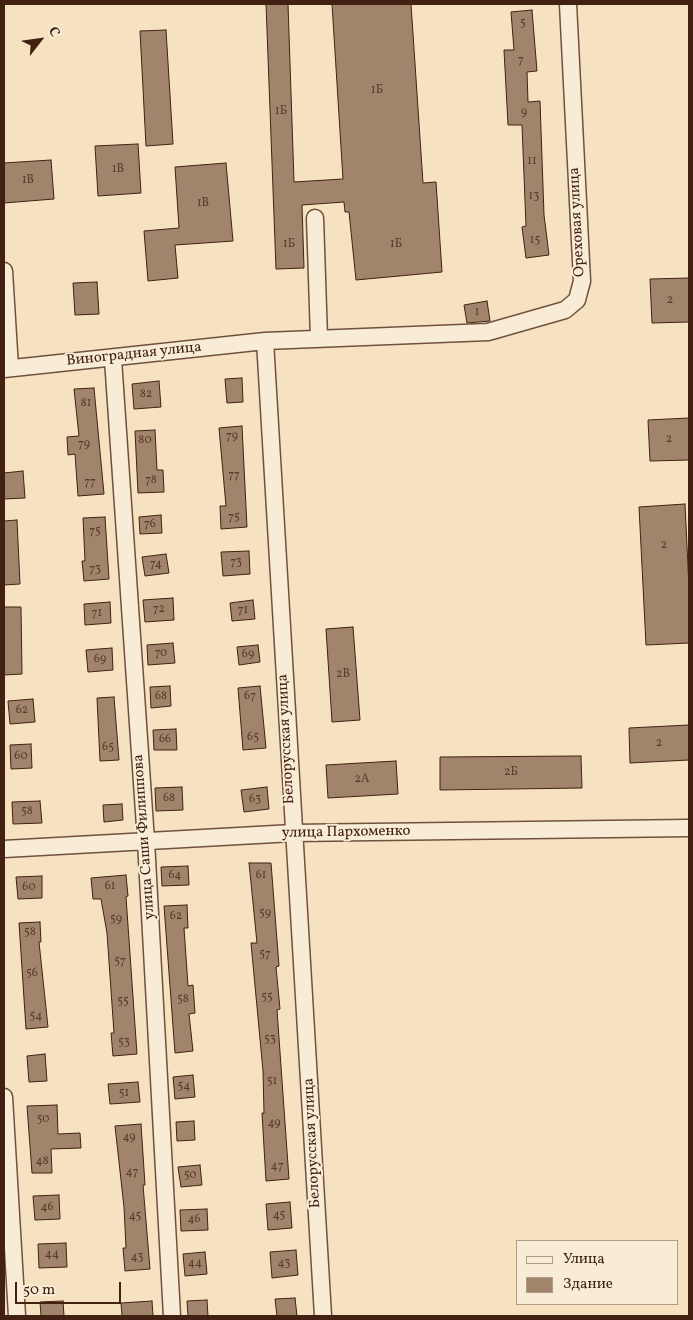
<!DOCTYPE html>
<html>
<head>
<meta charset="utf-8">
<style>
	body { margin:0 }
	#map { position:relative; width:693px; height:1320px; overflow:hidden; background:#f6e1c0; font-family:Vollkorn,serif }
	canvas { display:block }
	.frame { position:absolute; inset:0; border:5px solid #422112; pointer-events:none }
	.legend { position:absolute; left:516px; top:1240px; width:162px; height:65px; box-sizing:border-box; background:#f9ecd6; border:1px solid #b09b88; margin:0; padding:6px 9px; list-style:none; font-size:15px; color:#422112 }
	.legend li { display:flex; align-items:center; gap:10px; height:25px }
	.legend b { width:25px; border:1px solid #b09b88 }
	.north { position:absolute; left:15px; top:15px; width:50px; height:50px; -webkit-text-stroke:4px #f9ecd6; paint-order:stroke; rotate:60deg; font-size:14px; font-weight:700; line-height:20px; text-align:center; color:#422112 }
	.north::after { content:''; display:block; margin:auto; width:18px; height:22px; background:#422112; clip-path:polygon(50% 0,100% 100%,50% 72%,0 100%) }
	.scale { position:absolute; left:15px; top:1282px; width:106px; height:22px; box-sizing:border-box; border:2px solid #422112; border-top:0; padding-left:6px; font-size:15px; line-height:18px; white-space:nowrap; color:#422112; -webkit-text-stroke:4px #f9ecd6; paint-order:stroke }
</style>
</head>
<body>
<div id="map">
<canvas width="693" height="1320"></canvas>
<div class="frame"></div>
<ul class="legend">
<li><b style="height:6px;background:#f9ecd6"></b>Улица</li>
<li><b style="height:14px;background:#a0856c"></b>Здание</li>
</ul>
<div class="north">С</div>
<div class="scale">50 m</div>
</div>
<script>
const g = document.querySelector('canvas').getContext('2d');
g.lineJoin = 'round';
function fill(path, color) { g.fillStyle = color; g.fill(path, 'evenodd'); }
const shape = rows => new Path2D(rows.map(r => 'M' + r).join(''));
function strokePath(path, color, width, dash) { g.strokeStyle = color; g.lineWidth = width; g.lineCap = dash ? 'butt' : 'round'; g.setLineDash(dash || []); g.stroke(path); }
function label(font, color, halo, rows, align = 'center') {
  g.font = font + ' Vollkorn,serif'; g.lineWidth = 4; g.setLineDash([]); g.textBaseline = 'middle'; g.strokeStyle = halo; g.fillStyle = color; for (const [text, x, y, turn = 0] of rows) {
    g.save(); g.translate(x, y); g.rotate((+turn || 0) * Math.PI / 180); g.textAlign = isNaN(turn) ? turn : align; if (halo) g.strokeText(text, 0, 0); g.fillText(text, 0, 0); g.restore();
  }
}
const building = shape([
	[266,4,288,4,294,182,343,179,332,4,411,4,423,183,436,182,442,272,356,280,349,212,345,212,344,202,302,205,304,268,276,269,266,4],
	[532,10,537,71,527,72,528,102,540,101,544,215,549,255,526,258,522,227,526,226,522,125,508,125,504,50,514,50,511,12,532,10],
	[166,30,173,144,146,146,140,31,166,30],
	[138,144,141,193,98,196,95,146,138,144],
	[51,160,54,199,4,203,4,163,51,160],
	[226,163,233,241,175,245,178,278,148,281,144,231,179,228,175,167,226,163],
	[689,278,689,322,652,323,650,279,689,278],
	[97,282,99,314,75,315,73,283,97,282],
	[487,301,490,321,467,323,464,305,487,301],
	[242,378,243,402,227,403,225,379,242,378],
	[159,381,161,407,134,409,132,384,159,381],
	[94,388,104,494,78,496,75,454,68,455,67,437,79,436,74,389,94,388],
	[689,418,689,460,650,461,648,420,689,418],
	[242,426,247,527,221,529,220,506,226,506,219,428,242,426],
	[155,430,157,470,163,470,164,492,138,493,135,431,155,430],
	[23,471,25,498,4,499,4,473,23,471],
	[685,504,689,587,689,643,646,645,639,507,685,504],
	[161,515,162,533,140,534,139,517,161,515],
	[105,517,109,579,84,581,82,561,85,561,83,518,105,517],
	[17,520,20,584,4,585,4,521,17,520],
	[249,551,250,574,223,576,221,552,249,551],
	[166,554,169,573,145,576,142,557,166,554],
	[173,598,174,620,145,622,143,600,173,598],
	[253,600,255,619,232,621,230,603,253,600],
	[110,602,111,623,85,625,84,604,110,602],
	[4,607,21,607,22,674,4,675,4,607],
	[353,627,360,720,332,722,326,629,353,627],
	[173,643,175,663,148,665,147,645,173,643],
	[258,645,260,662,239,665,237,647,258,645],
	[112,648,113,670,88,672,86,650,112,648],
	[170,686,171,706,151,708,150,687,170,686],
	[260,686,266,748,243,750,238,688,260,686],
	[114,697,119,760,100,761,97,698,114,697],
	[33,699,35,722,10,724,8,701,33,699],
	[689,725,689,760,630,763,629,728,689,725],
	[176,729,177,750,154,750,153,730,176,729],
	[31,744,32,768,11,769,10,745,31,744],
	[581,756,582,788,440,790,440,757,581,756],
	[396,761,398,794,328,798,326,765,396,761],
	[182,787,183,810,156,811,155,788,182,787],
	[267,787,269,809,244,812,241,790,267,787],
	[40,801,42,823,13,824,12,802,40,801],
	[122,804,123,820,104,822,103,805,122,804],
	[249,863,271,863,279,966,276,967,280,1009,277,1010,289,1179,266,1181,262,1113,264,1113,263,1071,251,943,257,943,249,863],
	[188,866,189,885,162,886,161,867,188,866],
	[126,875,128,896,126,897,137,1054,113,1056,111,1033,114,1033,107,933,101,899,93,899,91,878,126,875],
	[42,876,42,898,18,899,16,877,42,876],
	[187,905,188,928,184,928,188,986,193,985,195,1013,189,1014,193,1051,175,1053,164,906,187,905],
	[40,922,41,942,39,942,48,1027,26,1029,19,923,40,922],
	[45,1054,47,1081,29,1082,27,1056,45,1054],
	[193,1075,195,1097,175,1099,173,1077,193,1075],
	[138,1082,140,1102,110,1104,108,1084,138,1082],
	[57,1105,58,1134,80,1133,81,1148,51,1149,52,1173,32,1173,27,1106,57,1105],
	[194,1121,195,1140,177,1141,176,1122,194,1121],
	[141,1124,145,1185,143,1185,150,1269,125,1271,123,1248,126,1248,124,1207,115,1126,141,1124],
	[200,1165,202,1185,181,1187,178,1167,200,1165],
	[59,1195,60,1219,35,1220,33,1196,59,1195],
	[290,1202,292,1228,268,1230,266,1204,290,1202],
	[207,1209,208,1230,181,1231,180,1210,207,1209],
	[66,1243,67,1267,39,1268,38,1244,66,1243],
	[296,1250,298,1275,272,1278,270,1252,296,1250],
	[205,1252,207,1274,185,1276,183,1254,205,1252],
	[295,1298,297,1316,277,1316,275,1299,295,1298],
	[207,1300,208,1316,188,1316,187,1301,207,1300],
	[63,1301,64,1316,41,1316,40,1302,63,1301],
	[152,1301,153,1316,122,1316,121,1303,152,1301]
]);
fill(building, '#a0856c');
strokePath(building, '#422112', 1);
const minor = shape([
	[315,218,319,338],
	[4,271,10,368],
	[265,341,323,1316],
	[113,359,146,841,172,1316],
	[4,369,265,341,488,332,565,310,577,300,582,281,568,4],
	[4,849,293,833,689,828],
	[4,1097,17,1316]
]);
strokePath(minor, '#6f513e', 19);
strokePath(minor, '#f9ecd6', 16);
label('12px', '#5a3a28', null, [
	["5",523,24],
	["7",521,61],
	["1Б",377,91],
	["1Б",281,112],
	["9",524,113],
	["11",532,162],
	["1В",118,170],
	["1В",28,181],
	["13",534,197],
	["1В",203,204],
	["15",535,241],
	["1Б",289,245],
	["1Б",396,245],
	["2",670,301],
	["1",477,313],
	["82",146,395],
	["81",86,404],
	["79",232,437],
	["2",669,440],
	["80",145,441],
	["79",84,445],
	["77",234,476],
	["78",151,481],
	["77",90,483],
	["75",234,518],
	["76",150,525],
	["75",95,532],
	["2",664,546],
	["73",236,563],
	["74",156,565],
	["73",95,570],
	["72",159,610],
	["71",243,611],
	["71",97,614],
	["70",161,654],
	["69",248,655],
	["69",100,660],
	["2В",343,675],
	["68",161,697],
	["67",250,697],
	["62",22,711],
	["65",253,738],
	["66",165,740],
	["2",659,744],
	["65",108,748],
	["60",21,757],
	["2Б",511,773],
	["2А",362,780],
	["68",169,799],
	["63",255,800],
	["58",27,812],
	["64",175,876],
	["61",261,876],
	["61",110,887],
	["60",29,888],
	["59",265,914],
	["62",176,917],
	["59",116,920],
	["58",30,933],
	["57",265,955],
	["57",120,962],
	["56",32,974],
	["55",267,998],
	["58",183,1000],
	["55",123,1002],
	["54",36,1017],
	["53",270,1040],
	["53",124,1043],
	["51",272,1082],
	["54",184,1087],
	["51",124,1094],
	["50",43,1120],
	["49",274,1124],
	["49",129,1138],
	["48",42,1162],
	["47",277,1167],
	["47",132,1173],
	["50",190,1176],
	["46",47,1208],
	["45",279,1216],
	["45",135,1217],
	["46",194,1220],
	["44",52,1255],
	["43",137,1258],
	["44",195,1264],
	["43",284,1264]
]);
label('15px', '#422112', '#f9ecd6', [
	["Ореховая улица",578,222,-93],
	["Виноградная улица",134,355,-6],
	["Белорусская улица",287,739,-93],
	["улица Пархоменко",346,833,-1],
	["улица Саши Филиппова",145,837,-94],
	["Белорусская улица",313,1143,-93]
]);
</script>
</body>
</html>
